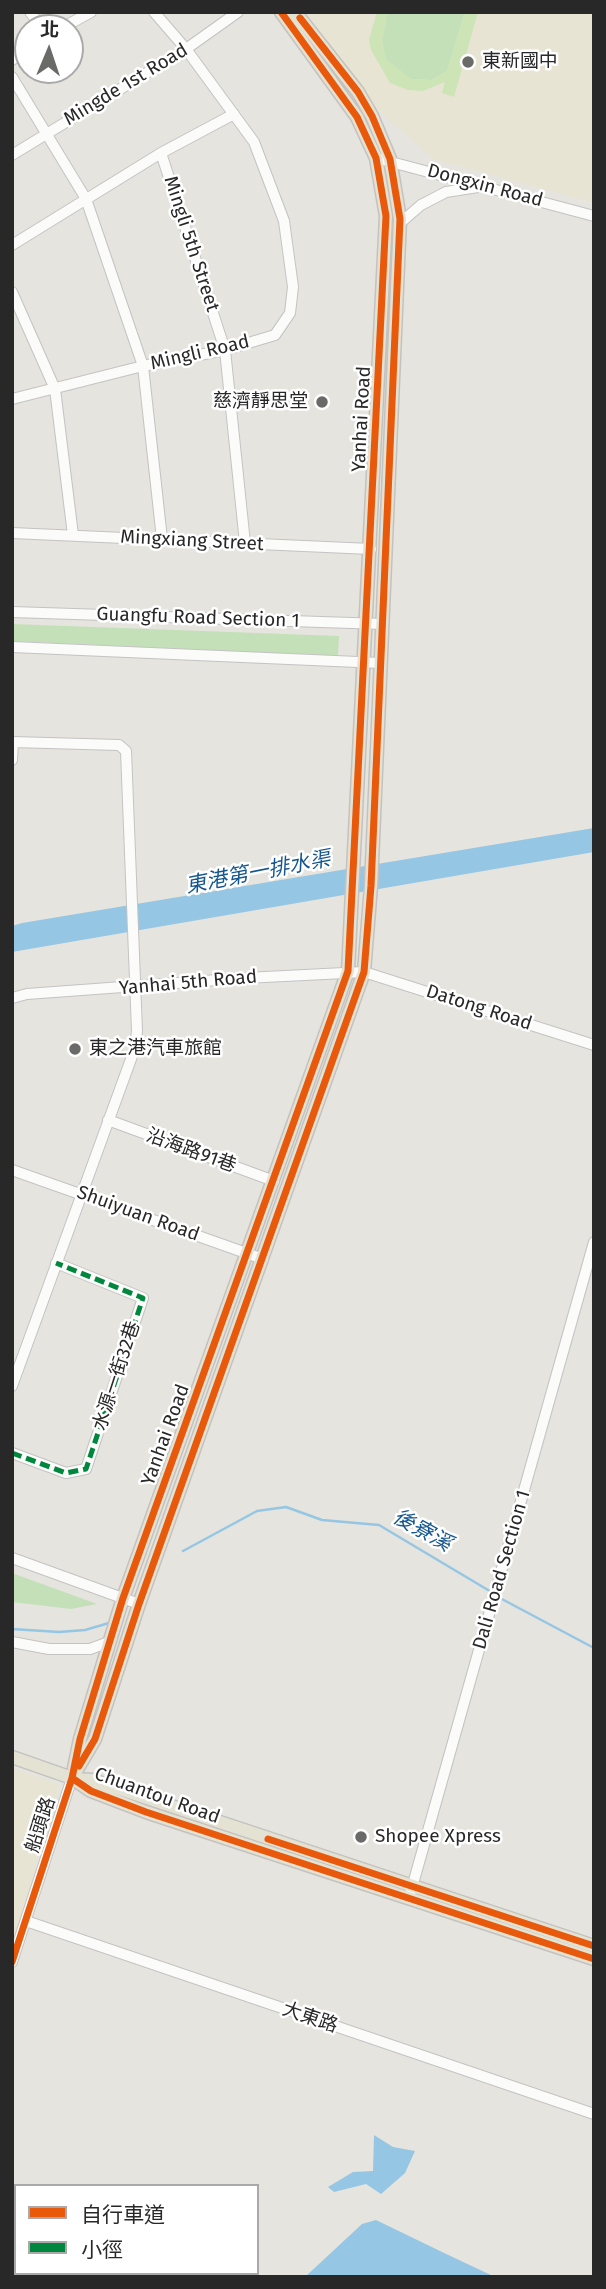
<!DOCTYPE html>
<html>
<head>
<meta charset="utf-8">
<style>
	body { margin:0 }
	#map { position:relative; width:606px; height:2289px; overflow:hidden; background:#e6e4de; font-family:"Fira Sans","Noto Sans TC",sans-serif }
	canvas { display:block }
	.frame { position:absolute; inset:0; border:14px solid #282828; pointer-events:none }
	.legend { position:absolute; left:14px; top:2184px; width:245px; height:91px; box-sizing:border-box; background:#fff; border:2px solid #a9a9a9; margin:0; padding:9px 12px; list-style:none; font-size:21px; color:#282828 }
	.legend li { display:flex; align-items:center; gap:14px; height:35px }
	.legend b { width:35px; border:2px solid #a9a9a9 }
	.north { position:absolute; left:14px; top:14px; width:70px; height:70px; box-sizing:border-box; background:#fff; border:2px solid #a9a9a9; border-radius:50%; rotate:2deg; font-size:19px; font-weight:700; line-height:28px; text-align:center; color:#282828 }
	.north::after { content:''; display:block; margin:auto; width:24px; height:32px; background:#6a6a68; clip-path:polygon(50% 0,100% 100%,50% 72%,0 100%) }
</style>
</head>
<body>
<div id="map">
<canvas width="606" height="2289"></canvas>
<div class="frame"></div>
<ul class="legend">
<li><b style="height:9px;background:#e8590c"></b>自行車道</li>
<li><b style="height:9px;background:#00873e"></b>小徑</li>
</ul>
<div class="north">北</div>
</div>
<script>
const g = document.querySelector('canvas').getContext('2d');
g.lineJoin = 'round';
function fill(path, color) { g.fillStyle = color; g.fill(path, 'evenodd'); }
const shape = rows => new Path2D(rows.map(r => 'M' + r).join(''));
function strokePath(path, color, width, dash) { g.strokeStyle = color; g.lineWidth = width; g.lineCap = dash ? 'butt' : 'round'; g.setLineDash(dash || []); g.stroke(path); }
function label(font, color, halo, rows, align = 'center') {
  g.font = font + ' "Fira Sans","Noto Sans TC",sans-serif'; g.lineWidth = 5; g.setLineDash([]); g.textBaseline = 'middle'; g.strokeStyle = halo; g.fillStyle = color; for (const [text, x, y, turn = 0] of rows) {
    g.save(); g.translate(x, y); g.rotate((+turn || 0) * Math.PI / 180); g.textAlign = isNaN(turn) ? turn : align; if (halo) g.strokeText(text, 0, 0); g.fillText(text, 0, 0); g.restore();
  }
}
fill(shape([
	[304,12,594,12,594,203,434,159,380,112],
	[12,1768,59,1785,12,1947]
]), '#e8e4d3');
fill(shape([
	[388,12,465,12,447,71,431,80,411,79,395,69,385,59,382,40],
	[12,624,339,636,338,656,12,641],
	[12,1573,97,1604,71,1609,12,1602]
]), '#c4e0b8');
fill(shape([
	[377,12,388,12,382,40,386,59,411,79,431,80,447,71,465,12,478,12,454,97,442,93,445,82,423,91,408,90,390,83,371,50,369,40]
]), '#cde4b6');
fill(shape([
	[594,828,594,852,12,952,12,926,22,923],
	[374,2135,393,2147,415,2151,405,2173,381,2194,366,2184,334,2192,328,2187,353,2172,373,2171],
	[376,2220,442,2252,495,2277,305,2277,362,2224]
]), '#95c6e4');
strokePath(shape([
	[183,1551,257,1511,286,1507,322,1520,379,1525,493,1593],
	[498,1597,594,1648],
	[12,1629,59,1632,85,1630,109,1623]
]), '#95c6e4', 2.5);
const minor = shape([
	[30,12,42,28],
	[62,28,91,12],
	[12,60,28,49],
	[12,77,86,199,143,366,162,539],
	[161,153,225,350,245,543],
	[12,155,186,49,238,12],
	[376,158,594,216],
	[399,224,421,205,446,192,478,187],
	[12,245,161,153,234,114],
	[12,292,55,389,73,535],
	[12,399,143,366,225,350,275,335,290,313,293,287,284,221,254,142,186,49,154,12],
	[12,533,371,549],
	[12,612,383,624],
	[12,647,381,663],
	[12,742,119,745,126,751,137,1031,135,1048,12,1386],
	[12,760,13,742],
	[12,998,27,994,245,978,364,972,594,1045],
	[108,1120,274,1181],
	[12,1170,263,1259],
	[12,1453,66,1473,86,1469,143,1298,56,1263],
	[12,1558,139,1604],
	[12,1642,49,1649,90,1649,109,1642],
	[409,1898,594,1242],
	[26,1921,594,2114],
	[12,1962,72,1778]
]);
const major = shape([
	[12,1757,72,1778,91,1791,146,1812,594,1959],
	[74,1768,80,1739,123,1598,348,971,386,216,376,158,357,117,281,12],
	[72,1778,95,1739,139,1604,364,972,371,886,400,219,390,159,372,116,358,92,295,12],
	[75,1779,93,1780,594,1946]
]);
strokePath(minor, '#c4c3c3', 12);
strokePath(major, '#c3c2c0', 15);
strokePath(minor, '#fbfbfa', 10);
strokePath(major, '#e4e2d3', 12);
strokePath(shape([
	[12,1453,66,1473,86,1469,143,1298,56,1263]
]), '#00873e', 5, [10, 5]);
strokePath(shape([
	[79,1766,95,1739,139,1604,364,972,371,886,400,219,390,159,372,116,358,92,300,18],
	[72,1778,91,1791,146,1812,594,1959],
	[268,1839,594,1946],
	[12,1962,72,1778,80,1739,123,1598,348,971,386,216,376,158,357,117,281,12]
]), '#e8590c', 7);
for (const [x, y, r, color] of [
	[468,62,7,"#6a6a68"],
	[322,402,7,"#6a6a68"],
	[75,1049,7,"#6a6a68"],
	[361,1837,7,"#6a6a68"]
]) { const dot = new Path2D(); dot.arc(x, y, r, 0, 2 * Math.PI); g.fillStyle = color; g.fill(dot); strokePath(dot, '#fff', 2.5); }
label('19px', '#282828', '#fff', [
	["東新國中",482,62],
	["慈濟靜思堂",308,402,"right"],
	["東之港汽車旅館",89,1049],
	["Shopee Xpress",375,1837]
], 'left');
label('19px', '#282828', '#fff', [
	["Mingde 1st Road",126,85,-31],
	["Dongxin Road",485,186,15],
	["Mingli 5th Street",191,244,72],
	["Mingli Road",200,353,-13],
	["Yanhai Road",362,419,-87],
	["Mingxiang Street",192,541,3],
	["Guangfu Road Section 1",198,618,2],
	["Yanhai 5th Road",188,983,-5],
	["Datong Road",479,1008,18],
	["沿海路91巷",191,1151,20],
	["Shuiyuan Road",138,1214,20],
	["水源一街32巷",117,1376,-72],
	["Yanhai Road",166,1435,-70],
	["Dali Road Section 1",502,1570,-74],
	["Chuantou Road",157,1796,20],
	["船頭路",41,1825,-72],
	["大東路",310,2018,19]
]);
label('italic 21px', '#15568e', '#fff', [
	["東港第一排水渠",258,873,-11],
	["後寮溪",422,1531,29]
]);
</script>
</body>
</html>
